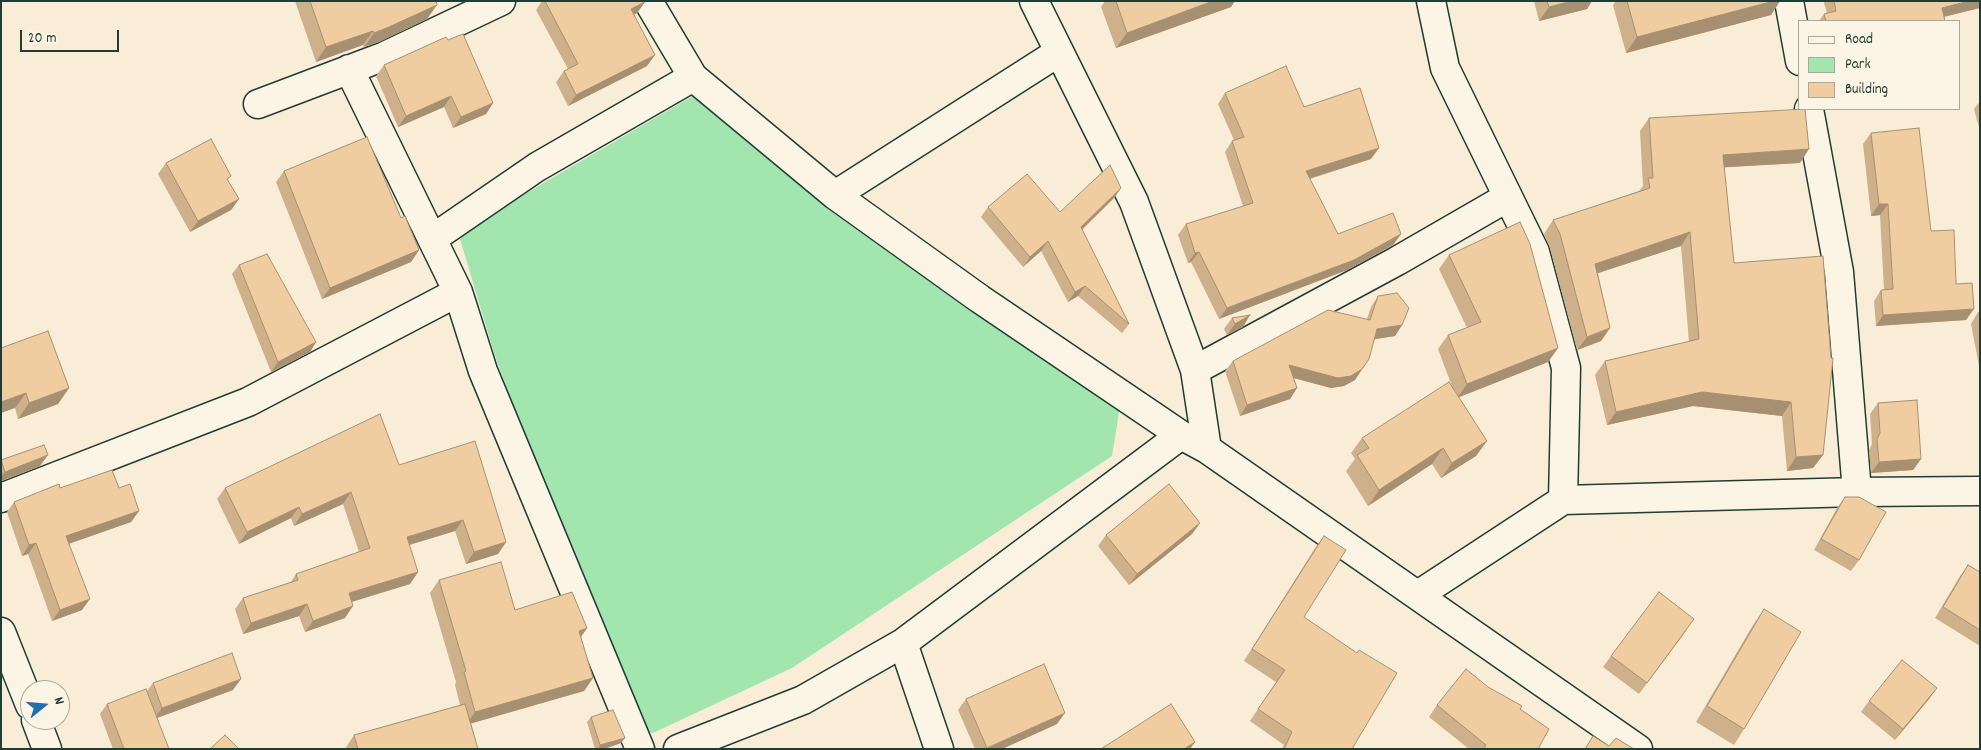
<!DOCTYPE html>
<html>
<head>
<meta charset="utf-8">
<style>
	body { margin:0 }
	#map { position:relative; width:1981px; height:750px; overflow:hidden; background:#f9edd7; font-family:Dekko,sans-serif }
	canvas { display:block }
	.frame { position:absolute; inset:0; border:2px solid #1f3d34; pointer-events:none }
	.legend { position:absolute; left:1798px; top:20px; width:162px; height:90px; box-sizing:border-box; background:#fcf5e5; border:1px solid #a4ab9e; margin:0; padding:6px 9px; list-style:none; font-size:15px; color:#1f3d34 }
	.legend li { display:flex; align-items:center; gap:10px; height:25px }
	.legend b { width:25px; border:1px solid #a4ab9e }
	.north { position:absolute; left:20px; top:680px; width:50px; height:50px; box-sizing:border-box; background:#fcf5e5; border:1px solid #a4ab9e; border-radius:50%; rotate:73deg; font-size:14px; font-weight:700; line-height:20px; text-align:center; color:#1f3d34 }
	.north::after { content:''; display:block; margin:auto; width:18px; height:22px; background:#1f6fb2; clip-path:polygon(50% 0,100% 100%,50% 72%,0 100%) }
	.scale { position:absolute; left:20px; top:30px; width:99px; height:22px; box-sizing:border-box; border:2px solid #1f3d34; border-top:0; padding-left:6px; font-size:15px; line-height:18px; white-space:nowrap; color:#1f3d34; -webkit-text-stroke:4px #fcf5e5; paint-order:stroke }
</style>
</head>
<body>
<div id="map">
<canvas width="1981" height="750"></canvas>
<div class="frame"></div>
<ul class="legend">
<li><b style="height:6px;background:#fcf5e5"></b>Road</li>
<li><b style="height:14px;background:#a3e5af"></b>Park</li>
<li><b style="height:14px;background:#efcda1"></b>Building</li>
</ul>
<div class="north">N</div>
<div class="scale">20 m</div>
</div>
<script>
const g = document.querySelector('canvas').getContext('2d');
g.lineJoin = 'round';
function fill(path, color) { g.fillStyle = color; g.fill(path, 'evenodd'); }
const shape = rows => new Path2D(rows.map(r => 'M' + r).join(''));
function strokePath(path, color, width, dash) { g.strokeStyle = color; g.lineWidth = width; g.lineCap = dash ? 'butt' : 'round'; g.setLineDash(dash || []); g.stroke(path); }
fill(shape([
	[696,94,1120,406,1112,456,792,668,653,733,641,731,569,565,494,353,460,239,475,223]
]), '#a3e5af');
const street = shape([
	[648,1,693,77,835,195,980,299,1181,435,1207,449,1638,749],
	[1034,1,1134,202,1195,370,1207,449],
	[1431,1,1445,68,1535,252,1566,368,1563,500],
	[1789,1,1800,61],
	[349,69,458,292,483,371,640,749],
	[258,104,385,56,501,1],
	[1809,109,1839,272,1857,492],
	[835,195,1059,52],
	[432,239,537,167,693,77],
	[1195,370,1397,261,1508,197],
	[1,498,248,402,458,292],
	[1418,595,1563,500,1857,492,1980,491],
	[678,749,803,700,903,643],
	[939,749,903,643,1181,435]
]);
const secondary = shape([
	[1,632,30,705],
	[36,720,47,749]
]);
strokePath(street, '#1f3d34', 31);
strokePath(secondary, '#1f3d34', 31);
strokePath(street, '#fcf5e5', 28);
strokePath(secondary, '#fcf5e5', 28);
fill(shape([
	[295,1,436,1,427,19,379,42,364,47,363,45,316,62],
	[542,1,644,1,645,2,637,13,634,15,647,66,568,106,556,82,564,71,568,69,536,10],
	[1105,1,1235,1,1231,7,1116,48,1101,7],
	[1534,1,1592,1,1587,9,1539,21],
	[1616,1,1780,1,1771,15,1626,53,1613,5],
	[1826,1,1980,1,1980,8,1944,17,1945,21,1819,21,1824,14,1827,13,1824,3],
	[448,40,493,103,486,114,453,128,444,107,398,127,376,76,384,65],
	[1225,93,1304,107,1371,159,1310,179,1338,234,1401,234,1393,245,1347,270,1219,319,1191,262,1188,263,1178,235,1186,224,1243,206,1225,152,1232,141,1234,140,1218,104],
	[1980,101,1980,131,1974,109],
	[1649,118,1800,163,1724,167,1734,263,1823,455,1813,468,1787,471,1782,416,1693,406,1607,425,1595,375,1605,361,1689,342,1681,246,1598,273,1610,328,1601,341,1577,350,1550,248,1544,234,1553,220,1639,191,1643,186,1640,131],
	[1871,133,1931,231,1956,284,1966,320,1876,326,1874,301,1881,290,1884,290,1880,215,1871,216,1863,144],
	[166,163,228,180,239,199,231,210,190,232,158,174],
	[284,171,401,218,419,250,411,262,322,299,276,182],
	[1121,188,1114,198,1082,230,1129,324,1122,333,1078,296,1068,302,1041,251,1023,267,981,217,988,207,1060,212],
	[1449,255,1558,348,1548,362,1459,397,1487,441,1476,456,1441,478,1432,464,1368,506,1346,471,1355,459,1351,453,1362,438,1453,389,1438,349,1448,335,1467,328,1439,269],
	[239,265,316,342,310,352,271,372,232,274],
	[1378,296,1402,325,1395,336,1375,339,1355,380,1344,386,1331,388,1294,378,1297,388,1290,399,1240,416,1225,371,1233,361,1367,319,1371,307],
	[1978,312,1980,312,1980,371,1971,324],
	[1232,318,1243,327,1227,335,1224,329],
	[1,348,69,388,58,404,18,419,15,408],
	[1878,403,1921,459,1913,470,1871,473,1869,450,1872,444,1870,414],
	[1,460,40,466,1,481],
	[399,465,506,542,498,554,466,564,455,531,409,545,418,572,410,584,352,602,345,618,305,632,299,616,243,634,235,609,243,598,291,582,296,574,359,552,343,504,294,526,291,518,239,544,217,499,225,488],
	[60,488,119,488,139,511,131,522,69,544,82,610,52,621,28,554,22,556,7,512,14,502],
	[1845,497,1859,560,1851,571,1814,550,1837,508],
	[1200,523,1192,534,1129,585,1098,546,1106,535],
	[1324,536,1304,617,1352,749,1282,749,1284,745,1250,721,1276,682,1244,661,1315,548],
	[1968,565,1980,572,1980,646,1935,618,1960,576],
	[439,580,515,610,587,628,581,637,593,678,584,691,471,723,478,749,345,749,354,735,460,705,455,685,456,682,430,593],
	[1764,609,1744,729,1734,745,1696,722,1753,625],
	[1687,630,1639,694,1603,667,1611,656],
	[153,683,233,690,157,718,169,749,113,749,100,714,107,704,147,691],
	[1488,687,1520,709,1538,749,1469,749,1429,717,1437,705],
	[1937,688,1929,699,1895,740,1861,712,1869,701],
	[966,699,1057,724,1002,749,975,749,958,710],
	[591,717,625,738,621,743,604,749,595,749,587,722]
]), '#ceb08a');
fill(shape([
	[1213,1,1235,1,1231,7,1116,48,1127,33],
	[1572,1,1592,1,1587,9,1539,21,1549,7],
	[1774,1,1780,1,1771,15,1626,53,1637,37],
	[1969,1,1980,1,1980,8,1934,19,1942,8],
	[645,2,637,13,623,21,631,9],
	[437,5,427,19,379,42,364,47,374,33],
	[373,31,363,45,316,62,326,47],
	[655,55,647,66,568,106,576,95],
	[451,96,444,107,398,127,406,116],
	[493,103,486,114,453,128,461,117],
	[1379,148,1371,159,1298,182,1306,171],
	[1809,149,1800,163,1713,168,1723,155],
	[1121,188,1114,198,1074,237,1081,227],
	[239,199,231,210,190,232,198,221],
	[1879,204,1888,204,1880,215,1871,216],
	[1690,232,1681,246,1586,277,1595,264],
	[1401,234,1393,245,1347,270,1219,319,1227,308],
	[1048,241,1041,251,1023,267,1030,257],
	[419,250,411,262,322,299,330,288],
	[1199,252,1191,262,1188,263,1195,253],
	[1085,286,1078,296,1068,302,1075,292],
	[1974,309,1966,320,1876,326,1883,315],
	[1250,315,1243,327,1227,335,1235,324],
	[1402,325,1395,336,1370,340,1377,329],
	[1610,328,1601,341,1577,350,1587,337],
	[316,342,310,352,271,372,278,362],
	[1558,348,1548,362,1457,398,1467,384],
	[1369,359,1355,380,1344,386,1331,388,1282,375,1289,365],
	[69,388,58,404,18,419,29,403],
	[1297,388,1290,399,1240,416,1247,405],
	[1702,392,1791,402,1782,416,1693,406,1607,425,1616,412],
	[26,393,15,408,1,413,1,402],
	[1487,441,1476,456,1441,478,1452,463],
	[1443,448,1432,464,1368,506,1379,490],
	[48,455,40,466,1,481,1,476,5,472],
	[1823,455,1813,468,1787,471,1796,457],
	[1921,459,1913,470,1871,473,1879,462],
	[351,492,343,504,294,526,302,514],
	[299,507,291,518,239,544,247,532],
	[139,511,131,522,59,547,66,536],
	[463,520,455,531,399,548,407,537],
	[1200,523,1192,534,1129,585,1137,574],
	[506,542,498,554,466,564,474,552],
	[36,543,28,554,22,556,29,545],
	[418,572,410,584,341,605,349,593],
	[90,599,82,610,52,621,60,610],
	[307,604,299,616,243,634,251,623],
	[353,606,345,618,305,632,313,621],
	[587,628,578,641,579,631],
	[593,678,584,691,466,725,475,712],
	[241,679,233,690,154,719,162,708],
	[1937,688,1929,699,1895,740,1903,729],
	[1065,713,1057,724,1002,749,986,749],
	[625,738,621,743,604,749,598,749,600,745],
	[1195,742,1190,749,1184,749]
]), '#a79071');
const building = shape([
	[310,1,436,1,437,5,389,27,374,33,373,31,326,47,310,1],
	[545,1,644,1,645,2,631,9,655,55,576,95,564,71,578,64,545,1],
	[1116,1,1213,1,1127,33,1116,1],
	[1547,1,1572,1,1549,7,1547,1],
	[1627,1,1774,1,1637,37,1627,1],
	[1834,1,1969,1,1942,8,1945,21,1826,21,1824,14,1836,11,1834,1],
	[463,34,493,103,461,117,451,96,406,116,384,65,446,37,448,40,463,34],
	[1286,66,1304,107,1360,88,1379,148,1306,171,1338,234,1393,213,1401,234,1354,260,1227,308,1199,252,1195,253,1186,224,1253,203,1232,141,1244,137,1225,93,1286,66],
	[1805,109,1809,149,1723,155,1734,263,1823,256,1831,358,1833,358,1823,455,1796,457,1791,402,1702,392,1616,412,1605,361,1699,339,1690,232,1595,264,1610,328,1587,337,1560,234,1553,220,1650,188,1648,178,1653,178,1649,118,1805,109],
	[1919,128,1931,231,1954,230,1956,284,1972,283,1974,309,1883,315,1881,290,1893,289,1888,204,1879,204,1871,133,1919,128],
	[367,137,401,218,405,216,419,250,330,288,284,171,367,137],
	[211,139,231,176,227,179,239,199,198,221,166,163,211,139],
	[1110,165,1121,188,1081,227,1129,324,1085,286,1075,292,1048,241,1030,257,988,207,1027,174,1060,212,1110,165],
	[1520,222,1530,244,1558,348,1467,384,1448,335,1481,322,1449,255,1520,222],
	[267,254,316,342,278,362,239,265,267,254],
	[1397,293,1409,308,1402,325,1377,329,1369,359,1362,369,1351,376,1338,378,1289,365,1297,388,1247,405,1233,361,1328,310,1370,320,1378,296,1397,293],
	[1250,315,1235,324,1232,318,1250,315],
	[48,331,69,388,29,403,26,393,1,402,1,348,48,331],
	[1449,382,1487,441,1452,463,1443,448,1379,490,1357,455,1369,448,1362,438,1449,382],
	[1917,400,1921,459,1879,462,1877,439,1880,433,1878,403,1917,400],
	[380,414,399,465,475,441,506,542,474,552,463,520,407,537,418,572,349,593,353,606,313,621,307,604,251,623,243,598,298,580,296,574,370,548,351,492,302,514,299,507,247,532,225,488,380,414],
	[44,445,48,455,5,472,1,460,44,445],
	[112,470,119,488,130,484,139,511,66,536,90,599,60,610,36,543,29,545,14,502,59,484,60,488,112,470],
	[1169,484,1200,523,1137,574,1106,535,1169,484],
	[1845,497,1859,497,1886,512,1859,560,1821,539,1845,497],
	[1324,536,1346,550,1304,617,1357,653,1359,650,1397,673,1352,749,1284,749,1292,732,1258,709,1285,670,1252,649,1324,536],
	[501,562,515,610,572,592,587,628,579,631,593,678,475,712,464,672,466,671,439,580,501,562],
	[1968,565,1980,572,1980,630,1943,607,1968,565],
	[1659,592,1694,619,1647,683,1611,656,1659,592],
	[1764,609,1801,632,1744,729,1707,706,1764,609],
	[232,653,241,679,162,708,153,683,232,653],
	[1902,660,1937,688,1903,729,1869,701,1902,660],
	[1044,664,1065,713,987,748,966,699,1044,664],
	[1466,669,1488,687,1522,706,1520,709,1549,729,1538,749,1484,749,1486,745,1437,705,1466,669],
	[146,689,169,749,124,749,107,704,146,689],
	[465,704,478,749,358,749,354,735,465,704],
	[1171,704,1195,742,1184,749,1101,749,1171,704],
	[613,710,625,738,600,745,591,717,613,710],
	[225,735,239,749,210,749,225,735],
	[1593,736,1609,746,1616,738,1634,749,1585,749,1593,736]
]);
fill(building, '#efcda1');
strokePath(building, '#a79071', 1);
</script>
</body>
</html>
